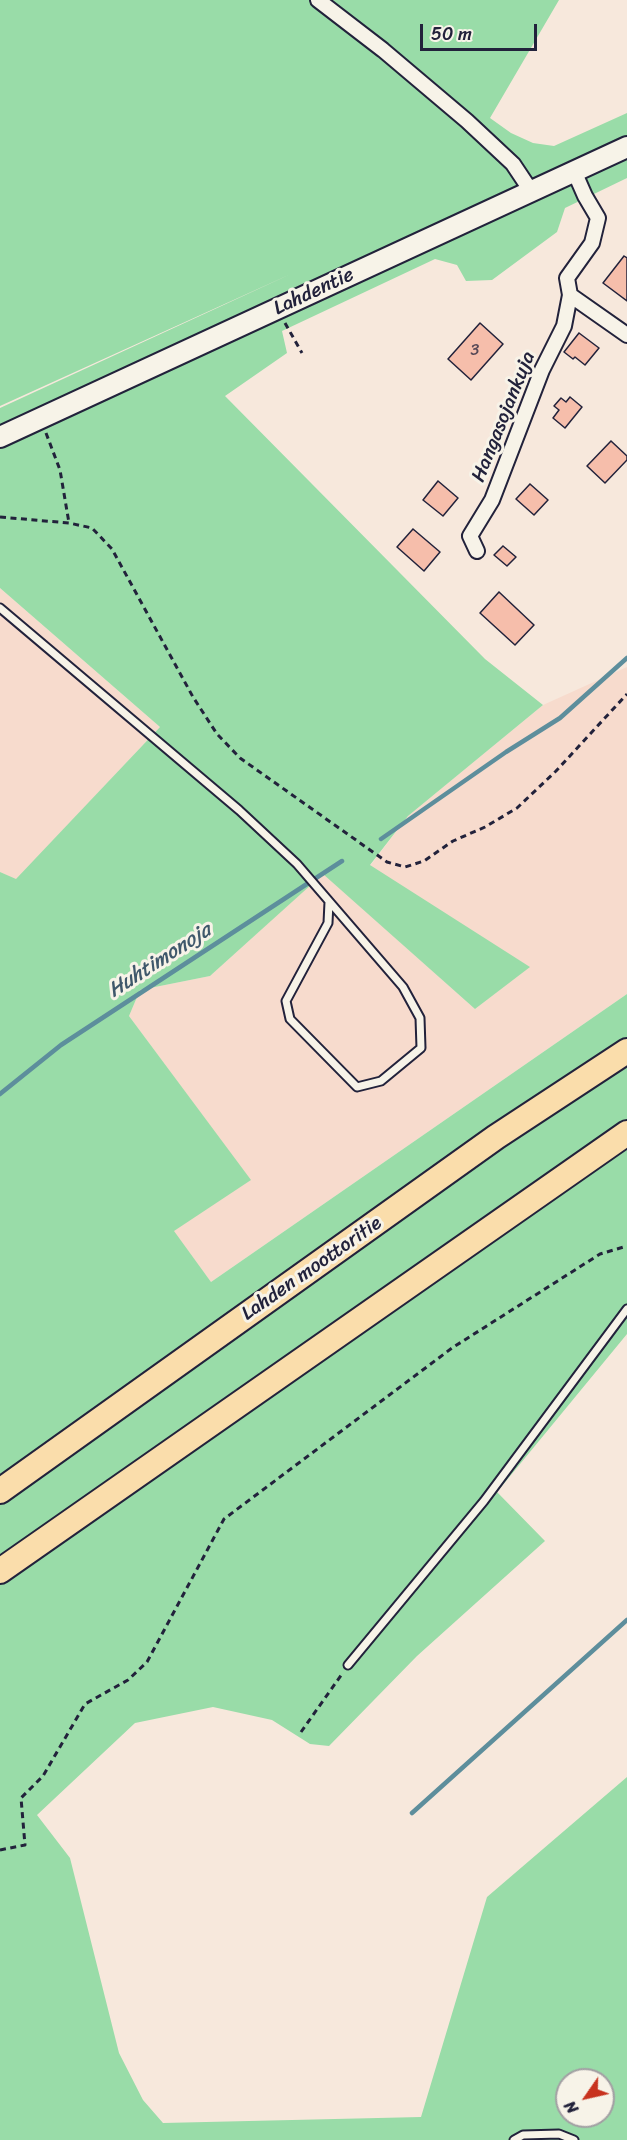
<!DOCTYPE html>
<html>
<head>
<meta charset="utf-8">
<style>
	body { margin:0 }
	#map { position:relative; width:627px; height:2140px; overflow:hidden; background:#f7e8dc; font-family:Sriracha,sans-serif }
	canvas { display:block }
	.north { position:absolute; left:555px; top:2068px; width:60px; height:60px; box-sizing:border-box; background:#f7f3e8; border:2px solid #a29fa3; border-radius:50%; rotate:236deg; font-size:16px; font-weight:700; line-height:24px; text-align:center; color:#22223b }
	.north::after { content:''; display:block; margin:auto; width:21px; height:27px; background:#c8321e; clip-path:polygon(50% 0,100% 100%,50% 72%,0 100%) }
	.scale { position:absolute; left:420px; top:24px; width:117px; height:27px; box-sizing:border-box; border:3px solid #22223b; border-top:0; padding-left:8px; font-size:18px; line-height:21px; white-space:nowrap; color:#22223b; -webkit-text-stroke:4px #f7f3e8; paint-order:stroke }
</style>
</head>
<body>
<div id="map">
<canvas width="627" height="2140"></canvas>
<div class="north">N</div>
<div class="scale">50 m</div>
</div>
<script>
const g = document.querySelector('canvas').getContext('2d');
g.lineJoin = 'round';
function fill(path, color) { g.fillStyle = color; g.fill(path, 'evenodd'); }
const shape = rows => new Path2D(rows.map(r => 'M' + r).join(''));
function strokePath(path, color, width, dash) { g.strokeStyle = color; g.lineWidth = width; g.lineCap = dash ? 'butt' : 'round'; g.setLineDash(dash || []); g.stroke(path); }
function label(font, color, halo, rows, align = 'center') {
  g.font = font + ' Sriracha,sans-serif'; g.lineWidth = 6; g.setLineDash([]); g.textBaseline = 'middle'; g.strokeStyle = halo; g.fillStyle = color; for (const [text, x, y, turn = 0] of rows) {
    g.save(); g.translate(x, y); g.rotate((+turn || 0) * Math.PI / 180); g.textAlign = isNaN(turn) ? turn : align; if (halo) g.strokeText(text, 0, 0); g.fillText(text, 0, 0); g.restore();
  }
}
fill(shape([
	[0,588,160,727,16,880,0,872],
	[627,667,627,994,211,1282,173,1231,250,1180,129,1016,140,990,210,976,323,873,475,1009,529,967,370,866,408,816,543,705]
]), '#f7dbcd');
fill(shape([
	[0,0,559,0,490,118,511,133,533,143,554,146,627,113,627,178,565,208,557,232,492,280,466,281,457,265,435,259,282,331,287,353,225,396,485,659,543,705,408,816,370,865,530,967,475,1009,323,874,210,976,140,990,129,1016,251,1180,174,1231,211,1282,627,994,627,1334,497,1492,545,1541,417,1656,329,1746,310,1744,272,1720,213,1707,135,1723,37,1815,70,1858,119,2053,143,2100,163,2123,421,2117,487,1897,627,1777,627,2140,0,2140,0,872,16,879,160,727,0,588,0,408,293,273,0,406],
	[567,2080,603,2080,603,2116,567,2116]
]), '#99dca8');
strokePath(shape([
	[381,839,506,752,560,718,627,658],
	[0,1094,61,1045,342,861],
	[412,1813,627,1620]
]), '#5d8e9c', 4.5);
const building = shape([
	[624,256,627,258,627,301,603,283,624,256],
	[480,323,503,344,471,380,448,359,480,323],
	[579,333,599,348,585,365,575,357,573,359,564,352,579,333],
	[570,397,582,407,565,428,553,418,559,410,554,406,561,398,566,402,570,397],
	[611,441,627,456,627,460,605,483,587,466,611,441],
	[438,481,458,498,443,516,423,500,438,481],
	[530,484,548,500,534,515,516,499,530,484],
	[413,529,440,552,424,571,397,547,413,529],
	[503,546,516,557,507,566,494,555,503,546],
	[499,592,534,625,515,645,480,613,499,592]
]);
fill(building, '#f6beab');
strokePath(building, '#22223b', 1.5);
const service = shape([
	[0,608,239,810,297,864,403,987,420,1018,421,1048,381,1081,357,1087,290,1019,286,1001,328,923,329,902],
	[348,1665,484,1501,627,1309],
	[514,2140,523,2135,559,2134,574,2140]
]);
const minor = shape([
	[318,0,383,50,467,121,513,164,531,191],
	[574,171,585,196,598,218,592,243,567,278,570,295,627,335],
	[477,551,470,536,492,500,542,370,564,326,570,295]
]);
const secondary = shape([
	[0,437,627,147]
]);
const motorway = shape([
	[0,1491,496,1137,627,1051],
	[0,1571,627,1133]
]);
strokePath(service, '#22223b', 11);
strokePath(minor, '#22223b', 18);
strokePath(secondary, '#22223b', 24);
strokePath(motorway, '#22223b', 28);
strokePath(shape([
	[285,323,302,353],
	[46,433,60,470,69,523],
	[0,517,69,523,92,528,112,549,193,697,217,734,240,758,387,862,405,867,424,861,453,841,485,827,517,808,556,771,627,694],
	[301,1732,342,1674],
	[0,1850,25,1845,21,1798,43,1776,85,1704,128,1680,147,1662,224,1519,452,1348,600,1254,627,1246]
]), '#22223b', 3, [6, 4.5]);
strokePath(service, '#f7f3e8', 7);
strokePath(minor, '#f7f3e8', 14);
strokePath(secondary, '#f7f3e8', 20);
strokePath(motorway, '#faddab', 24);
label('16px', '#574957', null, [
	["3",475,351]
]);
label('20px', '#22223b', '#f7f3e8', [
	["Lahdentie",314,292,-25],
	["Hangasojankuja",504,417,-68],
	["Lahden moottoritie",312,1269,-35]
]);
label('italic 21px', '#3f586b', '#f7f3e8', [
	["Huhtimonoja",160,961,-33]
]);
</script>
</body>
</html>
